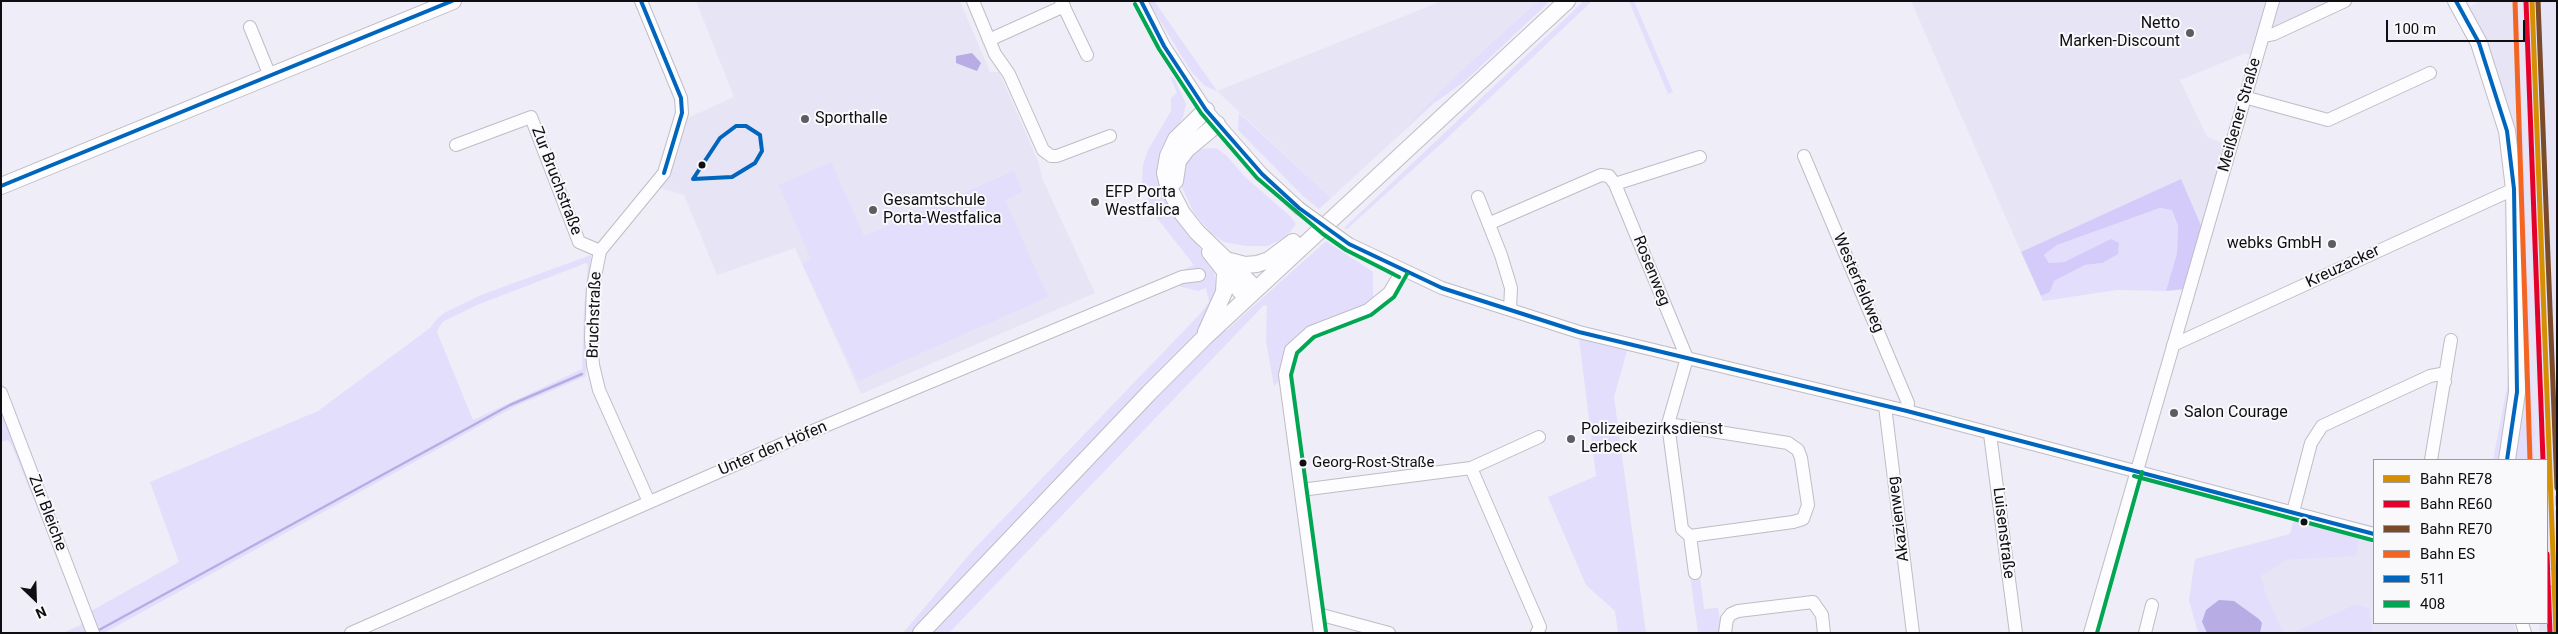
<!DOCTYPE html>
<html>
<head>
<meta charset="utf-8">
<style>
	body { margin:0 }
	#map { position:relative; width:2558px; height:634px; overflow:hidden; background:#efedf7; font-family:Roboto,sans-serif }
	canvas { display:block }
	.frame { position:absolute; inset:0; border:2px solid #0f0e13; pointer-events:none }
	.legend { position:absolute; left:2373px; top:459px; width:175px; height:165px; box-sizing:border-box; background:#f9f9fc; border:1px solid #9b9b9f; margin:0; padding:6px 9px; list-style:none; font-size:15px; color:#0f0e13 }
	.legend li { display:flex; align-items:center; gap:10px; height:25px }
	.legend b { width:25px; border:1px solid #9b9b9f }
	.north { position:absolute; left:10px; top:574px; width:50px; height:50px; -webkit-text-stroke:4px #f9f9fc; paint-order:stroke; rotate:156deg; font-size:14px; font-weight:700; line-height:20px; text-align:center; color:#0f0e13 }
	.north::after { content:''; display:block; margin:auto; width:18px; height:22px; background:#0f0e13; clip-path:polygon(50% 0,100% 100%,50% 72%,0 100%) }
	.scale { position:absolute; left:2386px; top:20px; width:139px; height:22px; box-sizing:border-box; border:2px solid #0f0e13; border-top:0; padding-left:6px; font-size:15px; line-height:18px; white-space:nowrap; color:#0f0e13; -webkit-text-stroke:4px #f9f9fc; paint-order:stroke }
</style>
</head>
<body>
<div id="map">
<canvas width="2558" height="634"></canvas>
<div class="frame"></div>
<ul class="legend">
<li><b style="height:6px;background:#d48f03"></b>Bahn RE78</li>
<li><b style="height:6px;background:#e4002b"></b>Bahn RE60</li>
<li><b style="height:6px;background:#7a4b2a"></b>Bahn RE70</li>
<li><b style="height:6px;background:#f26522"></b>Bahn ES</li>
<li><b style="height:6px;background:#0065bd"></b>511</li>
<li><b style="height:6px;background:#00a651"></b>408</li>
</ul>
<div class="north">N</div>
<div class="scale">100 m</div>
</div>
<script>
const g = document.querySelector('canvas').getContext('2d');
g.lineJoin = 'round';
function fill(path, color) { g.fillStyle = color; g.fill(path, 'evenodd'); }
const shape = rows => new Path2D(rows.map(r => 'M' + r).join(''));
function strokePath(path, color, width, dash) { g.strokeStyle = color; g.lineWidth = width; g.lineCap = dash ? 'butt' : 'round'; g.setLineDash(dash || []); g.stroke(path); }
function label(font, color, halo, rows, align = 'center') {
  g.font = font + ' Roboto,sans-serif'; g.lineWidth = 4; g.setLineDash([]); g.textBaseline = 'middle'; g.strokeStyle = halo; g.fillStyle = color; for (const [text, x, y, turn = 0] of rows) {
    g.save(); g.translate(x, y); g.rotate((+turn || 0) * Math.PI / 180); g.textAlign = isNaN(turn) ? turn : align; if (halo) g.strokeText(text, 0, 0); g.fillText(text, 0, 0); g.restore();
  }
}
fill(shape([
	[696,1,960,1,990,72,999,72,1038,161,1043,180,1095,293,861,394,795,248,717,275,684,195,657,187,681,121,734,97],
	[1442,1,1538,1,1452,79,1394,140,1331,198,1217,91],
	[1911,1,2341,1,2263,36,2255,57,2246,53,2180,80,2207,137,2230,146,2203,230,2181,180,2021,252],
	[2480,1,2557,1,2557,570,2547,568,2547,460,2534,460,2535,432,2530,354,2530,288,2527,281,2524,129,2503,126,2461,12],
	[2360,538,2374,542,2374,623,2513,623,2516,633,2373,633,2368,608,2356,604,2291,633,2284,633,2267,597,2261,576,2287,560,2356,556],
	[2547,587,2557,588,2557,633,2539,631,2539,623,2547,623]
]), '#e7e4f6');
fill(shape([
	[1148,1,1154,1,1217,91,1205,86,1191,71],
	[1538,1,1550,1,1464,82,1434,103,1394,140,1452,79],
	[1584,1,1592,1,1442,143,1347,229,1344,228],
	[1629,1,1634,1,1673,92,1668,94],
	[1170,76,1174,78,1186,104,1183,117,1162,150,1157,170,1158,183,1166,201,1185,230,1213,264,1217,291,1207,314,1227,330,1326,241,1373,272,1373,299,1368,313,1312,334,1295,353,1289,371,1274,386,1266,341,1267,306,1264,305,949,633,903,633,974,549,1200,314,1209,302,1206,288,1198,291,1174,285,849,424,846,415,1194,265,1153,213,1142,184,1143,165,1148,150,1171,111,1171,98,1177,93],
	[1239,113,1331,198,1319,209,1303,196,1238,130],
	[2503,126,2524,129,2527,281,2530,288,2530,355,2535,432,2534,460,2493,460,2507,387,2509,344,2508,186],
	[1216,148,1226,155,1244,176,1290,216,1296,224,1286,237,1268,246,1246,246,1224,242,1212,234,1194,213,1179,181,1181,165,1189,154,1202,149],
	[831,162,864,236,1014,171,1022,192,1005,200,1048,297,858,381,802,264,811,259,779,185],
	[2160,208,2172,210,2178,226,2177,253,2166,291,2117,290,2043,301,2041,296,2050,292,2054,281,2085,265,2102,263,2111,239,2064,262,2049,263,2044,255,2057,245],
	[591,255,587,307,586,376,514,407,104,633,63,633,81,625,82,619,12,446,8,440,1,442,1,380,91,611,179,562,150,482,318,411,430,328,436,320,444,313,481,295],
	[586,263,588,266,584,307,582,369,473,420,437,332,439,327,444,321,477,305],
	[1579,338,1627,351,1614,397,1646,633,1618,633,1615,611,1586,585,1548,497,1596,476],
	[2297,508,2374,526,2374,542,2360,538,2356,556,2287,560,2261,576,2267,597,2284,633,2260,633,2262,623,2259,619,2202,622,2207,633,2198,633,2189,600,2195,559,2290,534],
	[1690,576,1700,576,1704,609,1718,608,1722,633,1698,633],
	[2356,604,2369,608,2373,633,2291,633]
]), '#e3defb');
fill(shape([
	[2181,179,2203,230,2187,289,2166,291,2177,253,2178,226,2172,210,2160,208,2057,245,2044,255,2049,263,2064,262,2111,239,2119,243,2118,254,2102,263,2085,265,2054,281,2050,292,2041,296,2021,252]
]), '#d5cbfa');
fill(shape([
	[972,53,981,63,977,71,956,63,956,56],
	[2219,600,2234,601,2259,619,2262,623,2260,633,2207,633,2202,622,2206,610]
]), '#b7ace3');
strokePath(shape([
	[99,630,510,405,582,374]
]), '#b7ace3', 2.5);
const minor = shape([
	[641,1,681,98,682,113,664,173,600,251,593,287,591,338,593,365,599,390,649,502],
	[973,1,995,54,1009,74,1043,150,1051,156,1057,156,1110,136],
	[1061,1,1087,55],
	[1141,1,1164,46,1206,110,1262,174,1299,208],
	[250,27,270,76],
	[2263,36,2274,34,2345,1],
	[989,40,1064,6],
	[2244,97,2328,120,2430,73],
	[456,145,531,117,579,242,600,251],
	[1804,156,1908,403,1907,411],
	[1615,184,1700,157],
	[1478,197,1501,255,1511,288,1510,310],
	[1495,221,1601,175,1609,176,1615,184,1687,358,1668,424,1682,529,1690,536],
	[1349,244,1442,288,1579,332,1907,411,2374,534],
	[2173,345,2514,189],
	[1,393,93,633],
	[1885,406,1913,633],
	[1668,424,1788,443,1798,450,1801,458,1808,505,1803,519,1793,522,1690,536,1695,573],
	[1990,434,2016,633],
	[2431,460,2451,340],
	[1471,468,1540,627,1537,633],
	[1301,490,1471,468,1539,437],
	[2293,512,2311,443,2322,426,2430,376,2441,374,2445,382],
	[1318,614,1389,633],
	[2522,623,2525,633],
	[351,633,796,438,1182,277,1199,275],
	[1320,633,1285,375,1291,350,1311,332,1368,310,1389,293,1402,271],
	[1725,633,1727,619,1731,614,1738,611,1813,602,1822,615,1824,633],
	[2090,633,2273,1],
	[2145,633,2152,605]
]);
const major = shape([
	[2456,1,2479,43,2507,131,2514,189,2517,392,2507,460],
	[1206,110,1176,139,1168,156,1165,173,1168,186,1182,213,1197,232,1226,260,1245,265,1257,264,1269,260,1293,242],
	[1175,181,1178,161,1187,149,1217,124],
	[1,186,453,1],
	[1210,252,1246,298],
	[1227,261,1256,289],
	[1206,332,1224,292,1225,273],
	[2547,577,2557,579],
	[921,633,1149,393,1204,338,1567,1]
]);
strokePath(minor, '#bebdc4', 14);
strokePath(major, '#bebdc4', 18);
strokePath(minor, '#fdfcfe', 12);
strokePath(major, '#fdfcfe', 16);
strokePath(shape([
	[2539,1,2557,519]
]), '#c3c2c5', 2.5, [10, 5]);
const minorBridge = shape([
	[1299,208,1349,244]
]);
strokePath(minorBridge, '#bebdc4', 14, []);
strokePath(minorBridge, '#fdfcfe', 12);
strokePath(shape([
	[641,1,681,98,682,113,664,173],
	[1141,1,1164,46,1206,110,1262,174,1299,208,1349,244,1442,288,1579,332,1907,411,2374,534],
	[2456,1,2479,43,2507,131,2514,189,2517,392,2507,460],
	[736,126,746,126,760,135,762,151,755,163,732,177,693,179,720,138,736,126],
	[1,186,452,1]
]), '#0065bd', 4);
strokePath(shape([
	[1135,4,1159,49,1201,113,1257,178,1323,234,1346,250,1399,277],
	[2134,476,2372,540],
	[1326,632,1291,375,1297,353,1314,337,1371,315,1394,297,1407,274],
	[2097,633,2142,472]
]), '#00a651', 4);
strokePath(shape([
	[2532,1,2556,633]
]), '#d48f03', 5);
strokePath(shape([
	[2526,1,2543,460],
	[2547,554,2550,633]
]), '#e4002b', 5);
strokePath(shape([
	[2538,1,2557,488]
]), '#7a4b2a', 5);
strokePath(shape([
	[2515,1,2530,460]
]), '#f26522', 5);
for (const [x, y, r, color] of [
	[2190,33,5,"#5d5c63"],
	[805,119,5,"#5d5c63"],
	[702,165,4.5,"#0f0e13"],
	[1095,202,5,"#5d5c63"],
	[873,210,5,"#5d5c63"],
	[2332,244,5,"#5d5c63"],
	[2174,413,5,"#5d5c63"],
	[1571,439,5,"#5d5c63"],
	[1303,463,4.5,"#0f0e13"],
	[2304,522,4.5,"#0f0e13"]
]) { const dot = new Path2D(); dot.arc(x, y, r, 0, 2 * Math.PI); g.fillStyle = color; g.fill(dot); strokePath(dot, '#f9f9fc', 2); }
label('15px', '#0f0e13', '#f9f9fc', [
	["Georg-Rost-Straße",1312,463]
], 'left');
label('16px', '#0f0e13', '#f9f9fc', [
	["Netto",2180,24,"right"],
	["Marken-Discount",2180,42,"right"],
	["Sporthalle",815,119],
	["EFP Porta",1105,193],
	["Westfalica",1105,211],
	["Gesamtschule",883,201],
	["Porta-Westfalica",883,219],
	["webks GmbH",2322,244,"right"],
	["Salon Courage",2184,413],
	["Polizeibezirksdienst",1581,430],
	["Lerbeck",1581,448]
], 'left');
label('16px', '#0f0e13', '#f9f9fc', [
	["Meißener Straße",2240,115,-74],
	["Zur Bruchstraße",556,181,69],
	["Kreuzacker",2343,267,-25],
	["Rosenweg",1651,271,68],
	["Westerfeldweg",1858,283,67],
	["Bruchstraße",595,315,-88],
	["Unter den Höfen",773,449,-23],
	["Zur Bleiche",47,513,69],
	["Akazienweg",1899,519,-97],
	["Luisenstraße",2003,533,83]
]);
</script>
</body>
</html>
